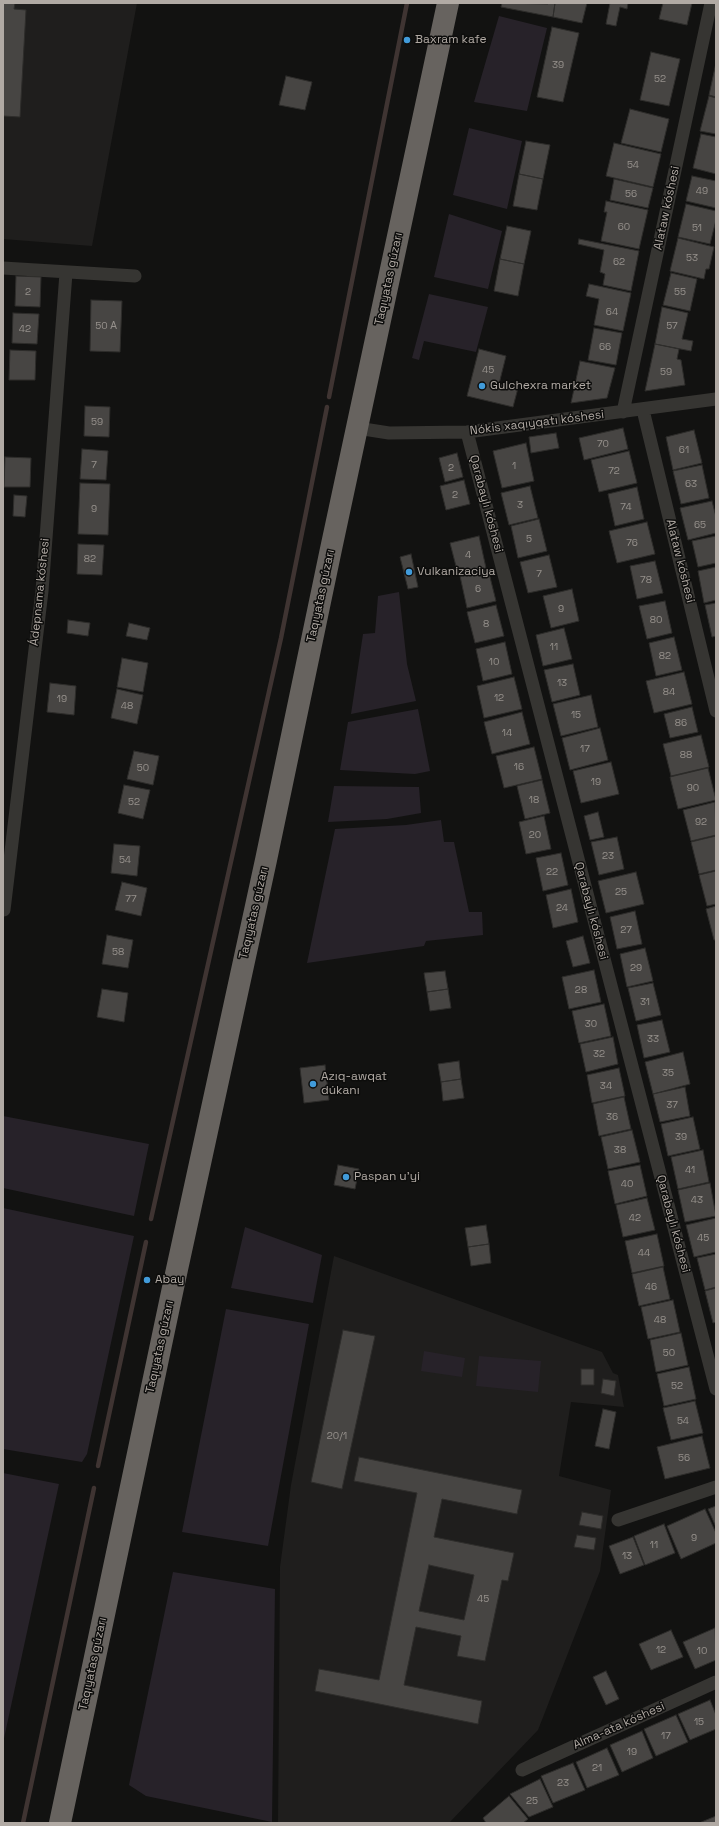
<!DOCTYPE html>
<html>
<head>
<meta charset="utf-8">
<style>
	body { margin:0 }
	#map { position:relative; width:719px; height:1826px; overflow:hidden; background:#121211; font-family:"Space Grotesk",sans-serif }
	canvas { display:block }
	.frame { position:absolute; inset:0; border:4px solid #b1aaa4; pointer-events:none }
</style>
</head>
<body>
<div id="map">
<canvas width="719" height="1826"></canvas>
<div class="frame"></div>
</div>
<script>
const g = document.querySelector('canvas').getContext('2d');
g.lineJoin = 'round';
function fill(path, color) { g.fillStyle = color; g.fill(path, 'evenodd'); }
const shape = rows => new Path2D(rows.map(r => 'M' + r).join(''));
function strokePath(path, color, width, dash) { g.strokeStyle = color; g.lineWidth = width; g.lineCap = dash ? 'butt' : 'round'; g.setLineDash(dash || []); g.stroke(path); }
function label(font, color, halo, rows, align = 'center') {
  g.font = font + ' "Space Grotesk",sans-serif'; g.lineWidth = 3; g.setLineDash([]); g.textBaseline = 'middle'; g.strokeStyle = halo; g.fillStyle = color; for (const [text, x, y, turn = 0] of rows) {
    g.save(); g.translate(x, y); g.rotate((+turn || 0) * Math.PI / 180); g.textAlign = isNaN(turn) ? turn : align; if (halo) g.strokeText(text, 0, 0); g.fillText(text, 0, 0); g.restore();
  }
}
fill(shape([
	[3,3,137,3,92,246,3,239],
	[334,1256,602,1352,613,1373,618,1375,624,1407,571,1402,559,1476,611,1490,600,1571,538,1730,449,1823,278,1823,280,1567,291,1485]
]), '#1f1e1d');
fill(shape([
	[499,16,547,28,527,111,474,102],
	[469,128,522,141,507,209,453,195],
	[449,214,502,231,488,289,434,277],
	[429,294,488,307,476,352,424,341,419,360,412,358],
	[399,592,407,664,416,701,351,714,363,634,375,633,378,596],
	[418,709,430,771,415,774,340,770,348,722],
	[334,786,419,787,421,813,387,819,328,822],
	[441,820,444,842,454,842,469,912,482,912,483,935,426,941,424,946,307,963,335,829,406,825],
	[3,1116,149,1144,134,1216,3,1188],
	[3,1208,134,1236,87,1454,82,1462,3,1449],
	[245,1227,322,1255,313,1303,231,1288],
	[226,1309,309,1324,268,1546,182,1532],
	[424,1351,465,1358,462,1377,421,1371],
	[479,1356,541,1361,538,1392,476,1386],
	[3,1473,59,1484,3,1743],
	[173,1572,275,1589,272,1822,146,1796,129,1785]
]), '#272229');
strokePath(shape([
	[329,397,407,3],
	[151,1219,281,638,327,407],
	[98,1466,146,1242],
	[23,1823,94,1488]
]), '#3f3432', 4.5);
const building = shape([
	[3,3,15,3,14,9,26,10,20,117,3,116,3,3],
	[502,3,548,4,548,3,555,3,553,17,501,7,502,3],
	[555,3,587,3,582,23,553,17,555,3],
	[610,3,628,3,627,9,620,7,616,26,606,24,610,3],
	[663,3,692,3,687,25,659,19,663,3],
	[552,27,579,33,563,102,537,97,552,27],
	[651,52,680,59,669,106,640,100,651,52],
	[716,63,716,97,709,95,716,63],
	[286,76,312,82,305,110,279,105,286,76],
	[709,96,716,98,716,134,700,131,709,96],
	[630,109,669,119,661,152,621,143,630,109],
	[701,134,716,137,716,174,693,168,701,134],
	[526,141,550,145,543,179,519,174,526,141],
	[614,143,661,154,653,187,606,176,614,143],
	[519,174,543,179,537,210,513,206,519,174],
	[692,176,716,181,716,208,686,201,692,176],
	[614,179,653,188,648,208,610,200,614,179],
	[606,201,648,210,639,249,601,241,607,212,604,212,606,201],
	[686,204,716,211,716,220,710,244,678,237,686,204],
	[507,226,531,231,524,264,500,259,507,226],
	[678,238,714,247,709,269,706,269,704,279,670,271,678,238],
	[579,239,639,251,631,291,603,285,605,274,600,272,604,250,578,244,579,239],
	[500,259,524,264,518,296,494,291,500,259],
	[671,273,697,279,690,311,663,305,671,273],
	[16,276,41,277,40,307,15,306,16,276],
	[589,284,631,293,623,331,594,325,599,299,586,296,589,284],
	[91,300,122,301,120,352,90,351,91,300],
	[662,307,688,313,682,339,693,341,691,351,655,344,662,307],
	[13,313,39,314,37,344,12,343,13,313],
	[594,328,622,333,616,365,588,360,594,328],
	[655,344,679,349,677,359,681,360,685,385,645,391,655,344],
	[479,349,506,356,499,384,518,388,513,407,467,396,479,349],
	[10,350,36,351,35,380,9,380,10,350],
	[580,361,615,368,607,398,571,403,580,361],
	[85,406,110,407,109,437,84,436,85,406],
	[623,428,628,449,584,460,579,438,623,428],
	[694,430,702,463,673,470,666,437,694,430],
	[556,433,559,448,531,453,529,437,556,433],
	[526,443,534,481,502,488,493,451,526,443],
	[82,449,108,451,106,480,80,479,82,449],
	[629,451,637,483,599,492,591,460,629,451],
	[457,453,463,477,445,482,439,458,457,453],
	[5,457,31,458,30,487,4,487,5,457],
	[702,465,709,498,681,504,673,471,702,465],
	[464,480,470,504,446,510,440,486,464,480],
	[80,483,110,484,108,535,78,534,80,483],
	[530,486,538,518,509,525,501,493,530,486],
	[637,487,644,519,615,526,608,494,637,487],
	[14,495,27,496,25,517,13,516,14,495],
	[712,501,716,517,716,533,688,540,680,508,712,501],
	[539,519,547,551,518,558,511,526,539,519],
	[647,522,655,554,617,563,609,531,647,522],
	[479,536,486,568,458,574,450,543,479,536],
	[716,536,716,563,698,567,692,541,716,536],
	[78,544,104,545,102,575,77,574,78,544],
	[411,554,418,587,408,589,400,557,411,554],
	[549,555,557,587,528,593,520,562,549,555],
	[655,561,663,593,637,599,630,566,655,561],
	[716,567,716,600,704,603,698,571,716,567],
	[488,569,496,601,467,608,460,576,488,569],
	[572,589,579,621,551,628,543,596,572,589],
	[665,601,672,633,647,639,639,606,665,601],
	[716,603,716,636,712,637,705,605,716,603],
	[496,605,504,636,475,643,467,612,496,605],
	[68,620,90,623,88,636,67,633,68,620],
	[129,623,150,628,147,640,126,636,129,623],
	[564,628,572,659,543,666,536,635,564,628],
	[674,637,682,670,656,676,649,643,674,637],
	[505,642,512,674,483,681,476,649,505,642],
	[122,658,148,663,143,692,117,687,122,658],
	[573,664,580,695,552,702,544,670,573,664],
	[684,672,692,704,654,713,646,681,684,672],
	[514,677,522,709,484,718,477,686,514,677],
	[50,683,76,686,74,715,47,712,50,683],
	[117,689,143,695,137,724,111,718,117,689],
	[591,695,598,727,561,736,553,704,591,695],
	[692,707,698,732,670,738,664,714,692,707],
	[522,712,530,744,492,754,484,722,522,712],
	[600,728,608,760,570,770,562,738,600,728],
	[701,735,709,767,671,776,663,744,701,735],
	[534,747,542,779,504,788,496,756,534,747],
	[134,751,159,756,153,785,127,779,134,751],
	[611,762,619,794,581,803,573,771,611,762],
	[708,768,716,800,678,809,670,777,708,768],
	[542,780,550,813,525,819,517,786,542,780],
	[124,785,150,790,143,819,118,813,124,785],
	[715,802,716,835,691,841,683,810,715,802],
	[598,812,604,837,590,840,584,816,598,812],
	[544,816,551,849,526,854,519,822,544,816],
	[716,836,716,870,699,874,691,842,716,836],
	[617,837,624,869,599,875,591,842,617,837],
	[114,844,140,846,137,876,111,873,114,844],
	[561,853,568,885,543,891,536,858,561,853],
	[716,871,716,904,707,906,699,875,716,871],
	[636,872,644,904,606,913,598,881,636,872],
	[122,882,147,888,141,916,115,910,122,882],
	[571,889,578,922,553,928,546,895,571,889],
	[716,906,716,940,714,940,706,909,716,906],
	[635,911,642,944,617,949,610,917,635,911],
	[107,935,133,940,128,968,102,964,107,935],
	[583,936,590,963,573,967,566,941,583,936],
	[645,948,653,981,627,987,620,954,645,948],
	[594,970,601,1002,569,1009,562,977,594,970],
	[445,971,448,989,427,992,424,973,445,971],
	[653,983,661,1015,636,1021,628,988,653,983],
	[102,989,128,993,124,1022,97,1017,102,989],
	[448,989,451,1008,430,1011,427,992,448,989],
	[604,1004,611,1036,579,1043,572,1011,604,1004],
	[662,1020,670,1052,644,1058,637,1025,662,1020],
	[613,1037,618,1064,586,1072,580,1044,613,1037],
	[683,1052,690,1084,653,1094,645,1062,683,1052],
	[459,1061,461,1079,441,1082,438,1064,459,1061],
	[325,1065,329,1100,304,1103,300,1068,325,1065],
	[619,1068,625,1096,592,1103,587,1075,619,1068],
	[461,1079,464,1098,443,1101,441,1082,461,1079],
	[685,1087,690,1116,660,1122,653,1094,685,1087],
	[624,1097,631,1129,599,1136,593,1104,624,1097],
	[693,1117,700,1149,668,1156,661,1124,693,1117],
	[632,1130,640,1162,608,1169,601,1137,632,1130],
	[703,1150,709,1182,678,1189,671,1157,703,1150],
	[338,1165,359,1169,355,1189,334,1185,338,1165],
	[640,1165,647,1196,615,1204,608,1171,640,1165],
	[710,1183,716,1216,685,1222,678,1190,710,1183],
	[647,1198,655,1230,623,1237,616,1205,647,1198],
	[716,1218,716,1252,694,1257,686,1225,716,1218],
	[486,1225,489,1244,468,1247,465,1228,486,1225],
	[657,1234,664,1266,632,1273,625,1241,657,1234],
	[489,1244,491,1263,471,1266,468,1247,489,1244],
	[716,1254,716,1287,705,1290,697,1258,716,1254],
	[663,1267,670,1299,639,1306,632,1274,663,1267],
	[716,1288,716,1322,713,1323,705,1291,716,1288],
	[673,1300,680,1332,648,1339,641,1307,673,1300],
	[343,1330,375,1336,342,1489,311,1482,343,1330],
	[681,1333,688,1365,656,1372,650,1340,681,1333],
	[689,1367,696,1399,664,1406,657,1374,689,1367],
	[581,1369,594,1369,594,1385,581,1385,581,1369],
	[603,1379,616,1381,614,1396,601,1393,603,1379],
	[695,1401,703,1433,671,1440,663,1408,695,1401],
	[603,1409,616,1412,609,1449,595,1446,603,1409],
	[702,1436,710,1468,665,1479,657,1447,702,1436],
	[359,1457,522,1490,517,1514,442,1499,434,1537,514,1553,508,1581,502,1580,485,1661,457,1656,461,1636,416,1627,404,1685,482,1701,478,1724,315,1691,319,1669,379,1680,417,1493,354,1481,359,1457],
	[429,1565,474,1575,464,1620,419,1611,429,1565],
	[716,1506,716,1527,708,1509,716,1506],
	[705,1509,716,1533,716,1543,681,1559,667,1526,705,1509],
	[582,1512,603,1516,601,1529,579,1525,582,1512],
	[664,1524,675,1553,645,1565,634,1536,664,1524],
	[577,1535,596,1538,594,1550,574,1547,577,1535],
	[633,1537,644,1565,620,1574,609,1546,633,1537],
	[715,1628,716,1660,695,1669,683,1642,715,1628],
	[671,1630,683,1657,651,1670,639,1644,671,1630],
	[606,1671,619,1699,606,1705,593,1677,606,1671],
	[710,1700,716,1715,716,1729,690,1740,678,1714,710,1700],
	[676,1715,688,1742,656,1756,644,1729,676,1715],
	[642,1731,653,1758,622,1772,610,1745,642,1731],
	[607,1748,619,1775,587,1788,576,1762,607,1748],
	[573,1763,585,1790,553,1803,541,1776,573,1763],
	[540,1779,553,1807,529,1817,510,1794,540,1779],
	[509,1796,528,1819,523,1823,486,1823,483,1818,509,1796],
	[716,1816,716,1823,699,1823,716,1816]
]);
fill(building, '#474543');
strokePath(building, '#2e2d2b', 1);
strokePath(shape([
	[3,268,135,276],
	[643,410,716,711],
	[623,412,711,3],
	[357,428,389,433,467,432,716,399],
	[467,432,716,1389],
	[4,910,42,591,66,273],
	[618,1520,716,1487],
	[522,1770,716,1682]
]), '#363532', 13);
strokePath(shape([
	[60,1823,174,1283,266,860,331,549,448,3]
]), '#67635f', 22);
for (const [x, y, r, color] of [
	[407,40,4,"#419bda"],
	[482,386,4,"#419bda"],
	[409,572,4,"#419bda"],
	[313,1084,4,"#419bda"],
	[346,1177,4,"#419bda"],
	[147,1280,4,"#419bda"]
]) { const dot = new Path2D(); dot.arc(x, y, r, 0, 2 * Math.PI); g.fillStyle = color; g.fill(dot); strokePath(dot, '#0d0d0c', 1.5); }
label('10px', '#96918c', null, [
	["39",558,65],
	["52",660,79],
	["54",633,165],
	["49",702,191],
	["56",631,194],
	["60",624,227],
	["51",697,228],
	["53",692,258],
	["62",619,262],
	["2",28,292],
	["55",680,292],
	["64",612,312],
	["50 А",106,326],
	["57",672,326],
	["42",25,329],
	["66",605,347],
	["45",488,370],
	["59",666,372],
	["59",97,422],
	["70",603,444],
	["61",684,450],
	["7",94,465],
	["1",514,466],
	["2",451,468],
	["72",614,471],
	["63",691,484],
	["2",455,495],
	["3",520,505],
	["74",626,507],
	["9",94,509],
	["65",700,525],
	["5",529,539],
	["76",632,543],
	["4",468,555],
	["82",90,559],
	["7",539,574],
	["78",646,580],
	["6",478,589],
	["9",561,609],
	["80",656,620],
	["8",486,624],
	["11",554,647],
	["82",665,656],
	["10",494,662],
	["13",562,683],
	["84",669,692],
	["12",499,698],
	["19",62,699],
	["48",127,706],
	["15",576,715],
	["86",681,723],
	["14",507,733],
	["17",585,749],
	["88",686,755],
	["16",519,767],
	["50",143,768],
	["19",596,782],
	["90",693,788],
	["18",534,800],
	["52",134,802],
	["92",701,822],
	["20",535,835],
	["23",608,856],
	["54",125,860],
	["22",552,872],
	["25",621,892],
	["77",131,899],
	["24",562,908],
	["27",626,930],
	["58",118,952],
	["29",636,968],
	["28",581,990],
	["31",645,1002],
	["30",591,1024],
	["33",653,1039],
	["32",599,1054],
	["35",668,1073],
	["34",606,1086],
	["37",672,1105],
	["36",612,1117],
	["39",681,1137],
	["38",620,1150],
	["41",690,1170],
	["40",627,1184],
	["43",697,1200],
	["42",635,1218],
	["45",703,1238],
	["44",644,1253],
	["46",651,1287],
	["48",660,1320],
	["50",669,1353],
	["52",677,1386],
	["54",683,1421],
	["20/1",337,1436],
	["56",684,1458],
	["9",694,1538],
	["11",654,1545],
	["13",627,1556],
	["45",483,1599],
	["12",661,1650],
	["10",702,1651],
	["15",699,1722],
	["17",666,1736],
	["19",632,1752],
	["21",597,1768],
	["23",563,1783],
	["25",532,1801]
]);
label('12px', '#b1aaa4', '#0d0d0c', [
	["Baxram kafe",415,40],
	["Gulchexra market",490,386],
	["Vulkanizaciya",417,572],
	["Azıq-awqat",321,1077],
	["dúkanı",321,1091],
	["Paspan u'yi",354,1177],
	["Abay",155,1280]
], 'left');
label('12px', '#b1aaa4', '#0d0d0c', [
	["Alataw kóshesi",667,208,-78],
	["Taqıyatas gúzarı",389,279,-78],
	["Nókis xaqıyqatı kóshesi",537,423,-7],
	["Qarabaylı kóshesi",486,504,75],
	["Alataw kóshesi",680,561,76],
	["Ádepnama kóshesi",40,592,-84],
	["Taqıyatas gúzarı",321,596,-78],
	["Qarabaylı kóshesi",591,911,75],
	["Taqıyatas gúzarı",254,913,-77],
	["Qarabaylı kóshesi",673,1224,75],
	["Taqıyatas gúzarı",160,1347,-78],
	["Taqıyatas gúzarı",93,1664,-78],
	["Alma-ata kóshesi",619,1726,-24]
]);
</script>
</body>
</html>
